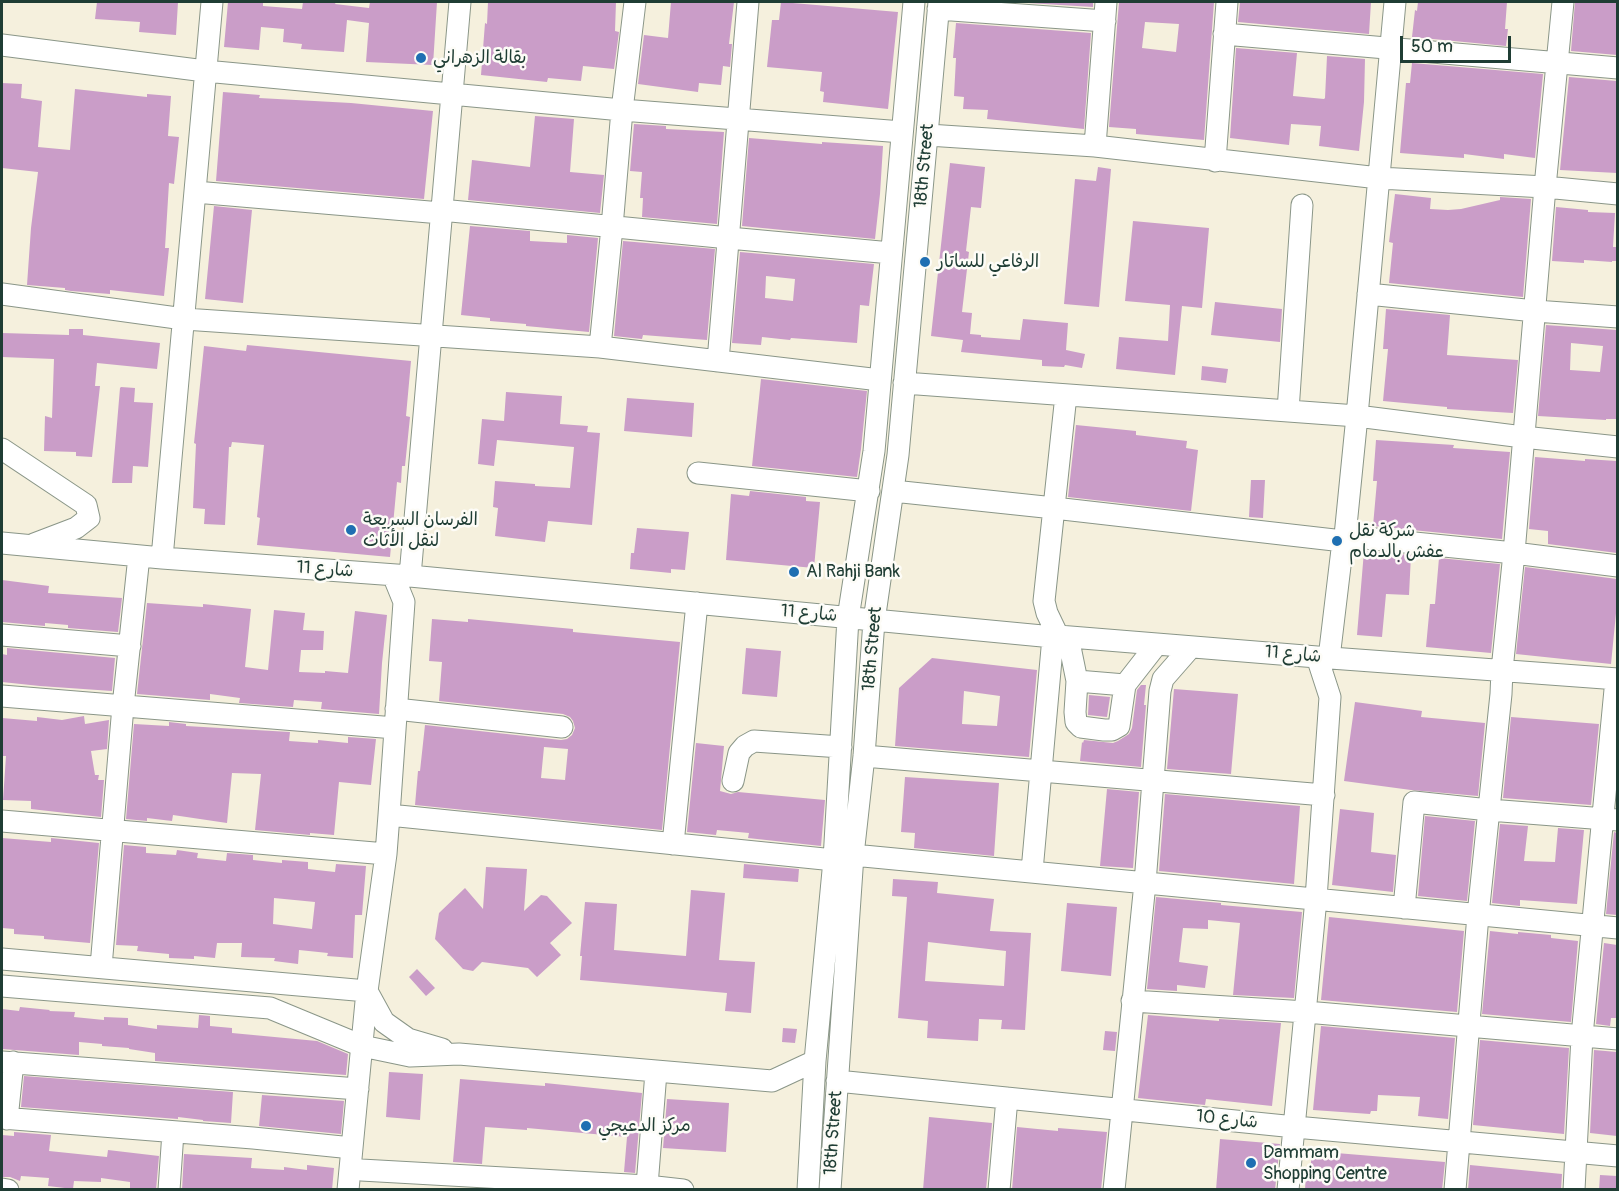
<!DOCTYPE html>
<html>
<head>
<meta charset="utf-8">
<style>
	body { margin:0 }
	#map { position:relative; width:1619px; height:1191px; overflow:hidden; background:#f5f0dd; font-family:Pangolin,sans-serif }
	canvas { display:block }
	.frame { position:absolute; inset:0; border:3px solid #1f3d34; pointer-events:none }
	.scale { position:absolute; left:1400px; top:36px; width:111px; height:27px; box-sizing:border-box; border:3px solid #1f3d34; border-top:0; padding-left:8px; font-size:18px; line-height:21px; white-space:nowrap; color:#1f3d34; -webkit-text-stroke:4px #fdfcf7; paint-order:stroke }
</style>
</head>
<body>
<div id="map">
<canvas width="1619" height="1191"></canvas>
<div class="frame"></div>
<div class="scale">50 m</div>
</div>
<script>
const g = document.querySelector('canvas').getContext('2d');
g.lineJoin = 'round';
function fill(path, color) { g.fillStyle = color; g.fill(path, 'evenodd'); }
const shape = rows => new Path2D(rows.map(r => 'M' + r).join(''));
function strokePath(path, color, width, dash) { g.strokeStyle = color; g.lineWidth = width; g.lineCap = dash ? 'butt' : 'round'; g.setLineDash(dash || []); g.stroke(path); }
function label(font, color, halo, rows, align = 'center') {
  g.font = font + ' Pangolin,"Playpen Sans Arabic",sans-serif'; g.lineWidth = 5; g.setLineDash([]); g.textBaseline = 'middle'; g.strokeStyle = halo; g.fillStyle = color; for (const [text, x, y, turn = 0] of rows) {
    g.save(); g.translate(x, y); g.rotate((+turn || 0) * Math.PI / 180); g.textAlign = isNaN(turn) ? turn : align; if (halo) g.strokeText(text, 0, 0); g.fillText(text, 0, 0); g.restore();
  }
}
fill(shape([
	[97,2,178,2,176,35,139,32,140,22,95,19],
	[228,2,263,2,263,6,302,9,303,2,336,2,335,4,369,8,370,2,437,2,433,65,366,62,369,23,347,20,344,52,301,49,302,44,283,42,284,29,261,27,259,50,224,47],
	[488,2,616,2,615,31,619,32,614,69,583,66,581,81,548,78,547,82,481,75,485,23,487,24],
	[671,2,734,2,729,44,732,44,730,67,723,66,721,85,699,83,698,92,638,84,644,35,668,38],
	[781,2,898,12,888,109,823,102,824,92,820,91,822,72,767,67,772,20,779,20],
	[1012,2,1093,2,1093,7],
	[1119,2,1214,2,1204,140,1136,134,1136,129,1109,127],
	[1145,22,1179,24,1176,52,1142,48],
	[1240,2,1371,2,1369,34,1238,22],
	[1418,2,1507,2,1505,29,1508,29,1506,46,1412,37,1415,10,1417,11],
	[1575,2,1617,2,1617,55,1571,51],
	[956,23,1091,33,1084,129,987,119,988,110,963,109,964,97,954,96,956,58,953,58],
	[1236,48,1297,53,1293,96,1324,99,1325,98,1327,56,1365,59,1364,102,1359,151,1319,146,1321,126,1291,124,1289,145,1230,138],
	[1412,63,1543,74,1535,158,1504,154,1504,159,1464,154,1464,158,1400,153,1406,83,1410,83],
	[1569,77,1617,81,1617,173,1560,170],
	[2,83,22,84,21,98,42,101,38,147,70,150,75,89,147,97,147,94,171,96,168,136,179,137,174,184,169,183,165,248,169,248,164,296,110,290,110,294,71,291,65,290,65,288,27,285,31,228,38,172,2,168],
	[223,92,260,95,259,98,351,103,433,111,424,199,216,181],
	[535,116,574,119,570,172,604,175,600,213,468,200,472,160,530,167],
	[634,124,666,126,666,129,724,132,717,224,642,217,643,198,640,198,642,172,630,171],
	[749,138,822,144,822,142,883,146,880,194,875,239,742,226],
	[950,163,985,167,981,208,971,207,966,251,969,252,962,312,972,313,970,334,981,335,981,337,1020,340,1023,319,1068,323,1066,350,1085,354,1082,368,1065,365,1064,367,1042,366,1042,360,961,352,963,340,931,336],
	[1098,167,1111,169,1099,307,1064,304,1075,179,1096,181],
	[1395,194,1431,198,1430,209,1448,210,1461,209,1500,200,1500,197,1531,199,1523,297,1389,283,1393,243,1389,242],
	[214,206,252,210,243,303,205,299],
	[1556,207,1588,210,1588,212,1615,213,1613,247,1617,247,1617,261,1612,261,1612,262,1584,260,1584,263,1552,261],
	[1133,221,1209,228,1202,308,1182,306,1175,375,1116,369,1119,337,1168,341,1170,305,1125,301],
	[470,226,530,231,530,241,567,243,567,235,598,238,589,332,526,326,526,324,490,321,490,318,461,315],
	[623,241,715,249,707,340,643,335,642,339,614,336],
	[740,252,874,264,869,306,860,305,857,343,791,338,790,340,762,337,761,345,732,343],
	[766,276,795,279,793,301,765,298],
	[1215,302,1282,309,1280,342,1211,335],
	[1386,309,1450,315,1447,355,1518,360,1513,413,1447,409,1447,407,1383,401,1388,349,1383,349],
	[1546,325,1617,330,1617,419,1606,419,1606,420,1538,416],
	[1571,343,1603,346,1600,372,1570,370],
	[69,329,83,329,83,335,160,343,157,369,97,363,95,386,100,386,92,457,76,456,76,452,44,451,45,416,52,418,54,359,2,357,2,333,69,335],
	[247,345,411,361,406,416,410,417,405,466,402,466,401,483,397,482,390,557,257,545,260,518,257,517,264,445,232,442,231,447,229,447,225,525,204,524,205,509,193,508,196,444,194,443,204,346,246,351],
	[1202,366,1228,369,1226,383,1201,380],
	[761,379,867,391,861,449,857,477,752,466],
	[121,387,135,388,134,402,153,403,148,467,133,466,132,483,112,483,120,388],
	[506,392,562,396,560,424,588,426,587,432,600,433,592,525,548,521,545,542,495,536,498,508,493,507,495,481,535,484,535,486,570,488,574,447,497,440,494,466,478,464,482,419,504,421],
	[627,398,694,403,692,437,624,431],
	[1076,425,1136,431,1136,435,1187,441,1186,448,1198,450,1191,511,1068,497],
	[1376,440,1454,445,1453,448,1510,452,1502,539,1373,526,1377,481,1373,481],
	[1535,457,1585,461,1585,459,1617,461,1617,553,1548,544,1548,531,1529,529],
	[1251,480,1265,480,1263,518,1249,517],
	[750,491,806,497,806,501,820,502,814,568,726,560,731,494,749,496],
	[637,528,689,532,685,570,671,569,671,573,630,569,631,553,634,553],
	[1364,551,1411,555,1409,595,1386,594,1382,637,1357,635],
	[1439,558,1500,564,1491,653,1426,647,1430,604,1435,604],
	[1525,567,1617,579,1617,603,1611,664,1516,654],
	[2,580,49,586,48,593,122,598,118,632,68,628,68,625,45,623,45,626,2,622],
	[147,603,203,607,203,604,251,609,245,667,268,670,274,610,305,613,303,630,324,631,323,650,301,650,299,672,325,673,325,671,348,673,355,611,387,615,382,663,379,714,321,709,322,702,294,700,293,707,239,703,240,698,210,694,210,700,137,694],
	[432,619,468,622,468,619,573,629,573,632,680,642,662,830,415,805,418,771,420,771,425,725,561,740,567,739,572,735,575,728,573,721,570,717,563,714,439,701,442,662,429,661],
	[544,747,568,749,565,780,541,778],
	[7,648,115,658,112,691,40,686,2,682,2,654,7,655],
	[746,648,781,651,777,697,742,694],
	[932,658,1037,670,1029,757,895,746,899,688],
	[964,691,1000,696,997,726,962,724],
	[1141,685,1146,685,1144,705,1146,705,1141,767,1080,761,1082,742,1083,743,1084,740,1113,743,1118,741,1129,734,1132,728,1137,690],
	[1174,689,1238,694,1231,774,1167,769],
	[1089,695,1110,697,1107,717,1088,715],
	[1355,702,1422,711,1421,717,1485,723,1478,796,1411,790,1344,781],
	[84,716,85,724,109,720,107,749,91,751,95,775,99,775,98,780,104,780,101,817,31,809,31,801,3,800,6,756,2,756,2,718,37,721,37,717,62,720],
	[1511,717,1599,724,1591,805,1503,798],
	[169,722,186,724,186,726,290,732,289,741,318,743,318,740,348,743,348,737,376,739,371,785,339,782,334,835,310,833,310,835,255,830,261,774,232,773,227,823,173,815,172,821,147,818,147,821,126,819,134,724,169,726],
	[696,743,724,746,720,791,731,794,738,792,825,800,821,846,748,838,749,833,717,830,716,835,687,832],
	[905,777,999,783,994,856,914,848,915,833,901,832],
	[1107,789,1139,792,1133,868,1100,866],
	[1165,794,1300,806,1294,884,1159,871],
	[1340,809,1374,813,1371,852,1396,855,1393,892,1332,885],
	[1425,816,1475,821,1467,901,1418,896],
	[1500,824,1528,826,1524,861,1555,862,1558,828,1584,830,1577,904,1520,900,1520,906,1492,903],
	[1614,832,1617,833,1617,915,1606,914],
	[2,838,51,842,51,838,99,843,90,943,44,939,44,936,14,934,14,929,2,928],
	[124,845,146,847,146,853,176,855,177,850,198,853,197,858,226,861,227,853,253,855,253,860,282,863,282,860,308,862,308,869,335,872,336,864,366,866,362,915,355,915,353,958,327,956,328,953,299,950,298,964,274,961,275,958,241,957,242,943,217,943,215,958,194,956,194,959,169,958,169,954,137,951,138,946,116,945],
	[274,898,315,902,312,929,273,924],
	[744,864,799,869,798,882,743,878],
	[486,867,527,869,524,911,541,895,547,896,572,923,550,943,561,955,537,977,528,968,482,962,473,971,463,969,435,939,439,913,465,888,483,909],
	[893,879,938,882,937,893,994,899,990,931,1031,933,1025,1030,1001,1029,1002,1020,979,1019,978,1041,927,1038,928,1021,898,1018,907,897,892,896],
	[928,942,1006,951,1004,986,925,981],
	[691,890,725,893,719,960,755,962,751,1013,725,1011,727,993,580,980,582,956,580,956,585,902,617,904,614,950,686,956],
	[1156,897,1221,903,1221,905,1302,912,1294,998,1233,995,1240,923,1208,920,1208,929,1183,928,1179,962,1208,966,1205,988,1177,985,1177,991,1147,989],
	[1067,903,1117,907,1111,976,1061,971],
	[1329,917,1464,931,1457,1012,1321,1000],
	[1490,931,1518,934,1518,932,1551,935,1551,938,1578,941,1571,1022,1482,1014],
	[1604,943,1617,945,1617,1018,1611,1018,1610,1026,1596,1024],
	[417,969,435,988,426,996,409,977],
	[20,1007,50,1010,49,1011,75,1012,74,1017,104,1020,104,1017,128,1018,128,1025,157,1029,157,1025,198,1028,199,1015,210,1016,210,1026,232,1028,232,1033,317,1041,348,1054,346,1075,155,1061,155,1053,129,1049,129,1048,102,1046,102,1044,79,1042,79,1055,2,1049,2,1009,19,1011],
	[1148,1015,1219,1021,1219,1019,1281,1023,1272,1106,1206,1099,1205,1105,1138,1098],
	[1321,1026,1455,1038,1448,1119,1418,1116,1420,1097,1378,1095,1377,1111,1371,1111,1370,1114,1313,1110],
	[783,1028,797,1029,795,1043,782,1042],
	[1105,1031,1117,1032,1115,1051,1103,1050],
	[1480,1040,1569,1048,1564,1134,1473,1125],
	[1594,1050,1617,1052,1617,1136,1590,1133],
	[389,1072,423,1074,420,1120,386,1117],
	[24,1076,233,1092,231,1123,203,1121,203,1120,178,1117,178,1119,21,1107],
	[460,1079,545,1086,545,1083,642,1093,635,1173,624,1172,627,1137,527,1128,527,1130,485,1127,482,1164,453,1162],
	[262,1095,344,1101,341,1134,259,1126],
	[667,1099,729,1103,726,1152,663,1148],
	[929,1117,992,1123,986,1190,923,1190],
	[1017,1127,1058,1131,1058,1128,1107,1132,1101,1190,1012,1190],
	[14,1132,51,1135,49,1151,107,1157,108,1150,159,1156,156,1190,130,1190,130,1182,101,1178,101,1182,74,1181,73,1189,48,1186,49,1178,21,1176,20,1181,10,1177,2,1177,2,1135,14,1136],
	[1220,1139,1280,1144,1275,1190,1216,1190],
	[1312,1151,1445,1162,1442,1190,1305,1190,1306,1173,1310,1173],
	[184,1154,252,1158,251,1168,284,1170,284,1167,307,1170,307,1165,334,1168,332,1190,182,1190],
	[1470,1165,1562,1174,1561,1190,1468,1190],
	[1600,1175,1617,1176,1617,1190,1599,1190]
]), '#ca9dc8');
const minor = shape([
	[938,9,1105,21],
	[1224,34,1618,68],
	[2,45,205,71,622,110,902,132],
	[928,135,1095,146,1379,178,1545,187,1618,194],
	[1095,146,1106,2],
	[1215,161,1227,2],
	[195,192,441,213],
	[441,210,729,238,891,253],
	[2,294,184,319,600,347,880,380],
	[1368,294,1535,311,1618,317],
	[600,347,612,227,622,110,635,2],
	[718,361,748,2],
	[904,383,1357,416,1523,437,1618,447],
	[1288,411,1302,205],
	[2,449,86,505,89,518,76,528,34,544],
	[698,473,869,491],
	[893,491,1054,508,1343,541],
	[1345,536,1514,553,1618,566],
	[2,543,162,558,410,576,1053,637,1058,636,1317,657,1618,679],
	[162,558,212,2],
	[410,576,460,2],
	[2,635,130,646],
	[1058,636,1047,613,1044,601,1066,395],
	[1068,637,1077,681,1125,685,1157,644],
	[1329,658,1343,541,1345,536,1357,416,1395,2],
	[1077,681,1075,712,1076,722,1081,727,1104,730,1112,730,1119,726,1125,685],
	[2,696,395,728],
	[396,709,562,727],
	[864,756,1324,795],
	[733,781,739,753,745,746,754,741,841,747],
	[389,815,834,860,853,855,1618,928],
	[2,821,386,854],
	[673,844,697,603],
	[1032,871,1053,637],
	[1404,908,1414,802,1489,810,1618,820],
	[2,959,367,991,384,1022,408,1039,442,1049],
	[101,967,123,706,139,556],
	[2,986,270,1008,362,1046,410,1056,459,1054,772,1081,815,1061],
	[1132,1001,1306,1012,1618,1039],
	[2,1062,358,1089],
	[837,1081,1295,1127,1618,1156],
	[2,1118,253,1138,352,1148],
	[7,1119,13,1062],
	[361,1170,647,1186,683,1190],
	[647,1186,656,1072],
	[2,1189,8,1190],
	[169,1190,173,1132],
	[348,1190,367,991,386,854,389,815,404,602,393,575],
	[808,1190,815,1061,834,860,848,618,874,451,914,2],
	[830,1190,853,855,864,756,874,621,898,455,939,2],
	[999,1190,1007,1098],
	[1114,1190,1145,883,1160,691,1163,679,1191,647],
	[1288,1190,1316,899,1330,697,1317,657],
	[1455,1190,1478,915,1501,694,1502,670,1514,553,1545,187,1563,2],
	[1574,1190,1582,1036,1616,679]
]);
strokePath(minor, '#8a9688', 23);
strokePath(minor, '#fff', 21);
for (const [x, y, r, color] of [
	[421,58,6,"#1f6fb2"],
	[925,262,6,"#1f6fb2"],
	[351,530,6,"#1f6fb2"],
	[1337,541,6,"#1f6fb2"],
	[794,572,6,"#1f6fb2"],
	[586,1126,6,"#1f6fb2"],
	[1251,1163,6,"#1f6fb2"]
]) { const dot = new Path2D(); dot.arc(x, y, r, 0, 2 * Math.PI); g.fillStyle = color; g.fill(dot); strokePath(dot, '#fdfcf7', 2); }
label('18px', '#1f3d34', '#fdfcf7', [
	["بقالة الزهراني",433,58],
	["الرفاعي للساتار",937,262],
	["الفرسان السريعة",363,520],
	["لنقل الأثاث",363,541],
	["شركة نقل",1349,531],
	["عفش بالدمام",1349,552],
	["Al Rahji Bank",806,572],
	["مركز الدعيجي",598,1126],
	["Dammam",1263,1153],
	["Shopping Centre",1263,1174]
], 'left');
label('18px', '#1f3d34', '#fdfcf7', [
	["18th Street",925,166,-85],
	["شارع 11",325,570,4],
	["شارع 11",809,614,5],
	["18th Street",873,649,-85],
	["شارع 11",1293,655,5],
	["شارع 10",1227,1120,6],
	["18th Street",834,1133,-86]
]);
</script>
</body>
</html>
